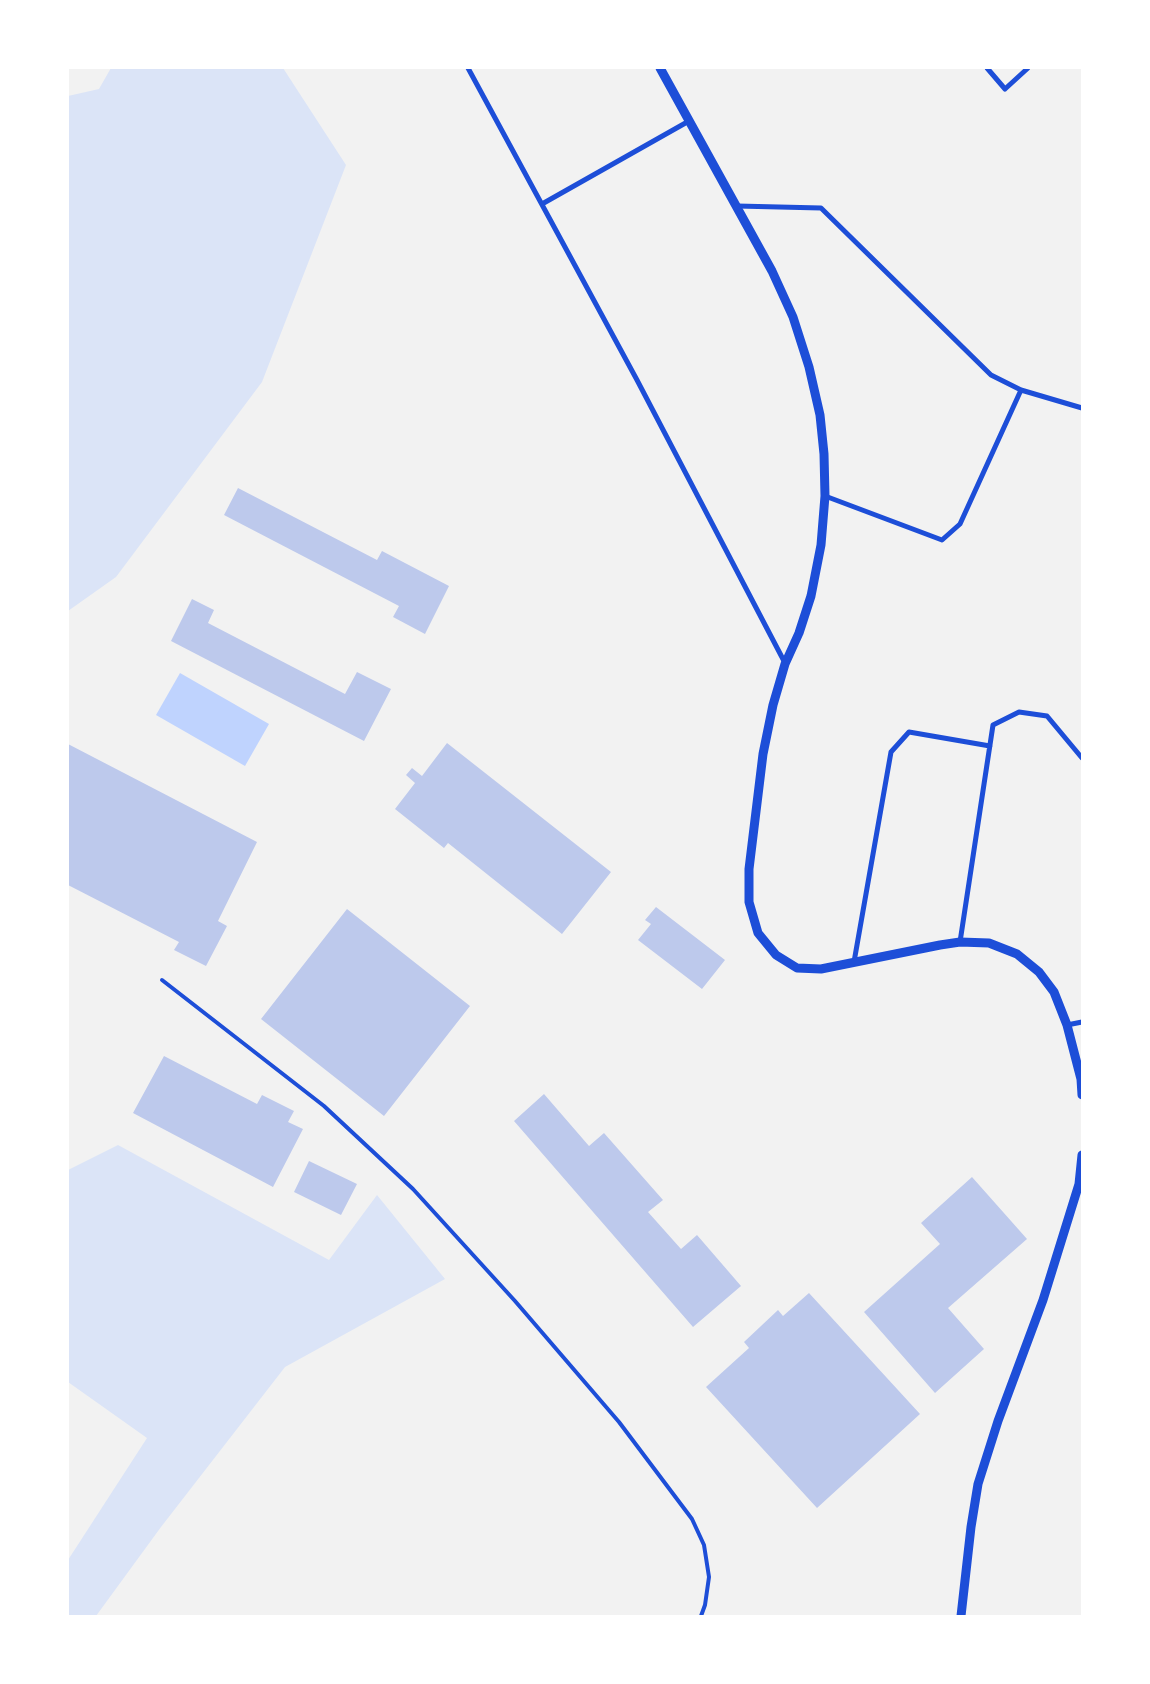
<!DOCTYPE html>
<html>
<head>
<meta charset="utf-8">
<style>
	body { margin:0 }
	#map { position:relative; width:1150px; height:1684px; overflow:hidden; background:#f2f2f2; font-family:"Public Sans",sans-serif }
	canvas { display:block }
	.frame { position:absolute; inset:0; border:69px solid #fff; pointer-events:none }
</style>
</head>
<body>
<div id="map">
<canvas width="1150" height="1684"></canvas>
<div class="frame"></div>
</div>
<script>
const g = document.querySelector('canvas').getContext('2d');
g.lineJoin = 'round';
function fill(path, color) { g.fillStyle = color; g.fill(path, 'evenodd'); }
const shape = rows => new Path2D(rows.map(r => 'M' + r).join(''));
function strokePath(path, color, width, dash) { g.strokeStyle = color; g.lineWidth = width; g.lineCap = dash ? 'butt' : 'round'; g.setLineDash(dash || []); g.stroke(path); }
fill(shape([
	[111,68,283,68,346,165,262,382,116,577,68,611,68,96,99,89],
	[118,1145,329,1260,377,1195,445,1279,285,1367,161,1527,96,1616,68,1616,68,1560,147,1438,68,1382,68,1170]
]), '#dbe4f7');
fill(shape([
	[180,673,269,724,245,766,156,715]
]), '#bfd3fe');
fill(shape([
	[238,488,377,560,382,551,449,586,425,634,393,617,399,606,224,515],
	[192,599,214,610,208,623,345,694,357,672,391,689,364,741,171,641],
	[447,743,611,872,562,934,448,843,444,848,395,809,415,783,406,775,412,768,422,776],
	[68,744,257,842,218,921,227,926,206,966,174,950,179,942,68,885],
	[656,907,725,960,702,989,638,940,651,924,645,920],
	[347,909,470,1006,384,1116,261,1019],
	[164,1056,257,1104,262,1095,294,1111,288,1122,303,1129,273,1187,133,1113],
	[544,1094,589,1146,604,1133,663,1200,648,1212,681,1249,697,1235,741,1286,693,1327,514,1121],
	[309,1161,357,1184,341,1215,294,1192],
	[972,1177,1027,1239,948,1308,984,1349,935,1393,864,1312,940,1244,921,1223],
	[809,1293,920,1414,817,1508,706,1387,749,1348,744,1342,778,1310,783,1316]
]), '#bdc9ec');
strokePath(shape([
	[162,980,324,1106,413,1189,515,1301,619,1422,692,1519,704,1545,709,1577,705,1605,701,1616]
]), '#1d4ed8', 4);
strokePath(shape([
	[468,68,637,380,785,663],
	[987,68,1005,89,1028,68],
	[542,204,689,121],
	[737,206,821,208,991,375,1021,390,1082,408],
	[825,496,942,540,960,524,1021,390],
	[960,942,993,725,1019,712,1047,716,1082,758],
	[854,962,891,752,909,732,990,746],
	[1067,1025,1082,1022]
]), '#1d4ed8', 5);
strokePath(shape([
	[660,68,772,271,793,317,809,367,820,415,824,454,825,496,821,545,811,596,799,633,785,664,773,705,763,754,749,869,749,902,758,933,776,955,797,968,821,969,940,945,960,942,989,943,1017,954,1039,972,1054,992,1067,1025,1081,1079,1082,1095],
	[961,1616,971,1527,978,1484,998,1421,1043,1300,1079,1184,1082,1155]
]), '#1d4ed8', 9);
</script>
</body>
</html>
